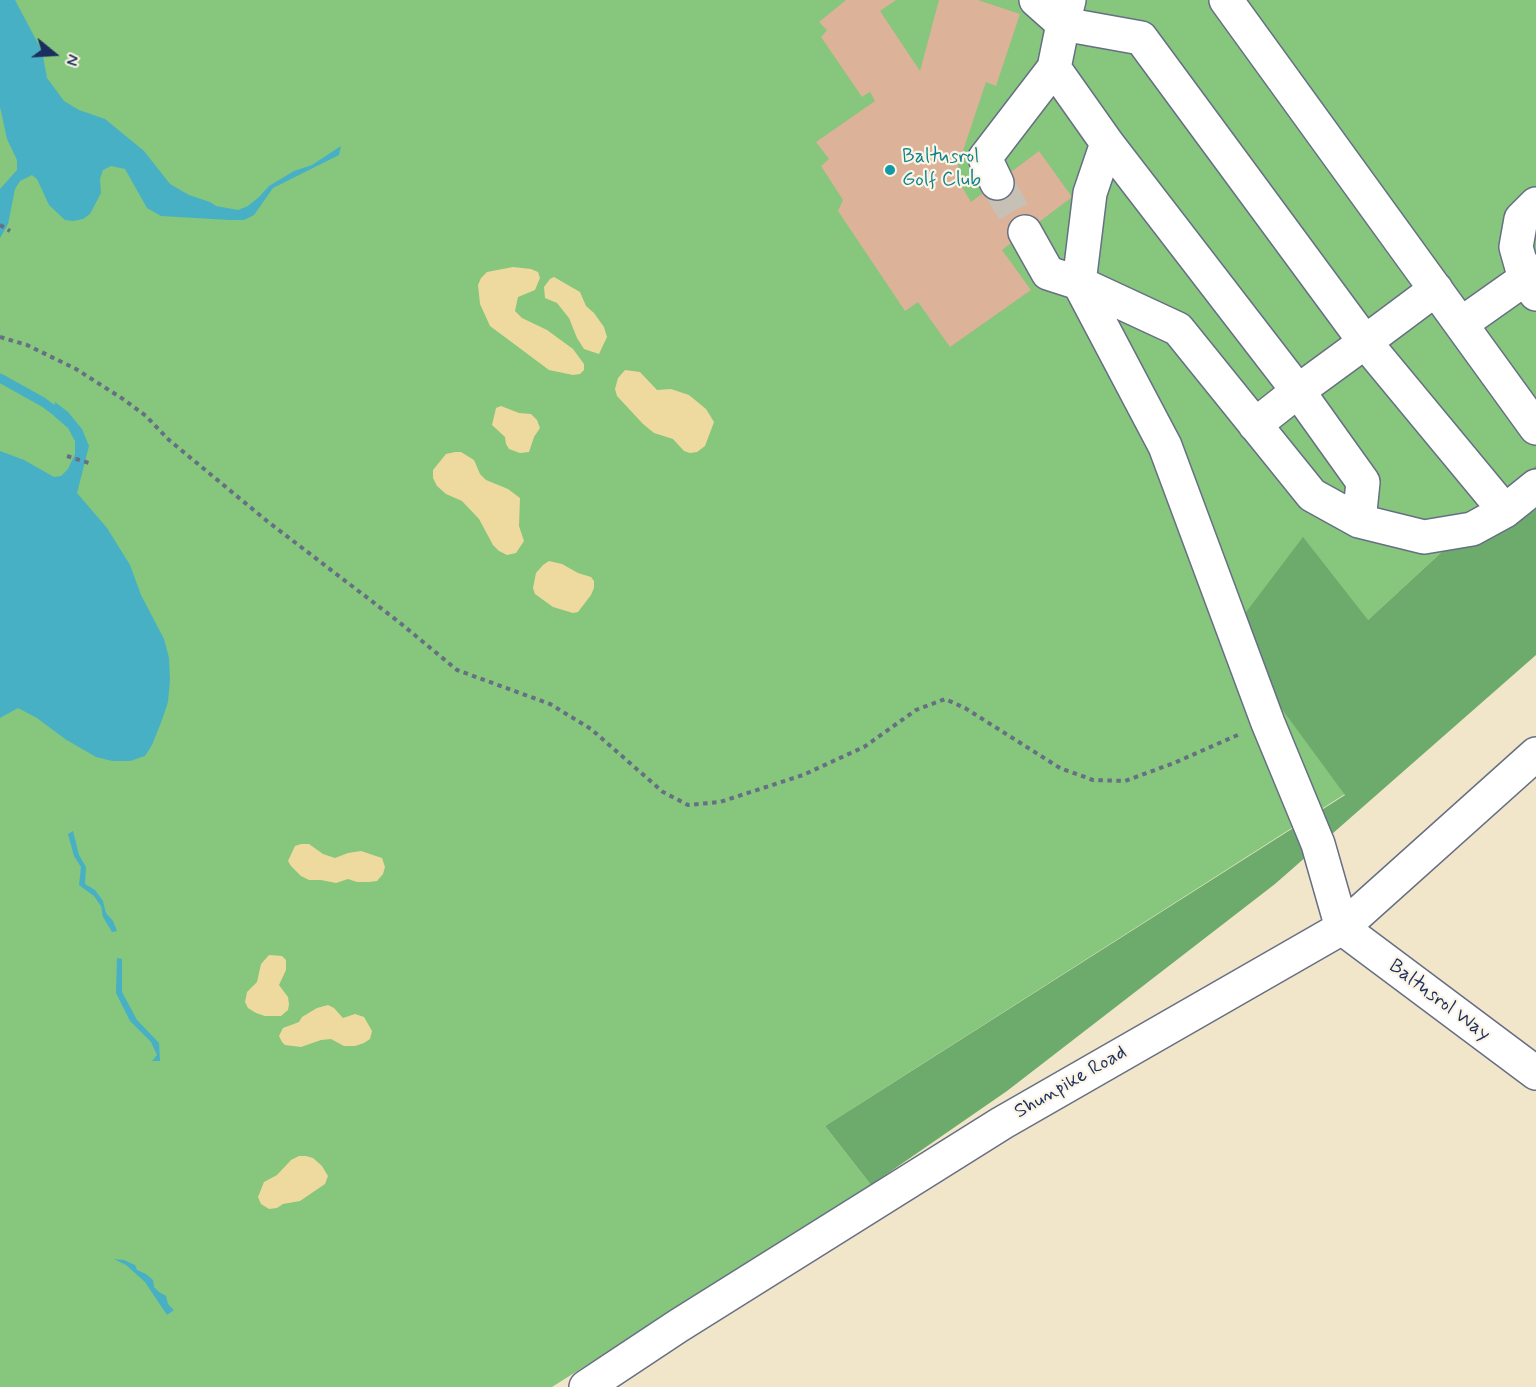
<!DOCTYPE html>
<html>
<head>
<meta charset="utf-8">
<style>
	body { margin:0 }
	#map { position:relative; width:1536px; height:1387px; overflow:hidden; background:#f1e6c9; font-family:Mynerve,sans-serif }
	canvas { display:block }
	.north { position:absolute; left:24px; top:24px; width:60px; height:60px; -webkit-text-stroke:4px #fcf5e5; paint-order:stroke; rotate:108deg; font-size:16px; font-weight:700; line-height:24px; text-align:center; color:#1b2f5e }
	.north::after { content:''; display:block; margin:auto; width:21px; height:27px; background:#1b2f5e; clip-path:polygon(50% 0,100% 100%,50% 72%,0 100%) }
</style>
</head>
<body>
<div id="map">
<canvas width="1536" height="1387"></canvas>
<div class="north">N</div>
</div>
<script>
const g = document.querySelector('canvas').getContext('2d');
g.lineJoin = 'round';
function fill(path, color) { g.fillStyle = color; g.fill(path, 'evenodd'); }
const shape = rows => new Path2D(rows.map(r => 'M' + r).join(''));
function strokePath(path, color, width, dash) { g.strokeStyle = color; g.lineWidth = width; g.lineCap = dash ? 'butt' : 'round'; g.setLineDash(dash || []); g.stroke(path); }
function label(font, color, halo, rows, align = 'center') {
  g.font = font + ' Mynerve,sans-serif'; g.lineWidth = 4.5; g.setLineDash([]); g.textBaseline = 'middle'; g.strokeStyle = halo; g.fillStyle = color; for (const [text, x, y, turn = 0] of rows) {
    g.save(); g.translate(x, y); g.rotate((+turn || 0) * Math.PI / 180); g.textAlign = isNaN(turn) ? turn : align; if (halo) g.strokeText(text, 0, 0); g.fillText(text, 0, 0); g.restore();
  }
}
fill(shape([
	[0,0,1536,0,1536,465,1368,620,1228,636,1345,794,825,1126,871,1185,552,1387,0,1387]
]), '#86c67d');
fill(shape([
	[1536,465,1536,655,1275,884,1007,1091,871,1185,825,1126,1345,795,1228,636,1303,537,1368,620]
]), '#6cab6c');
fill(shape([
	[513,267,531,269,538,272,540,278,535,290,518,297,515,311,522,318,547,330,573,349,584,364,584,370,580,374,573,375,549,370,490,326,480,304,478,285,481,278,487,272],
	[554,277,580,292,586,306,594,313,604,327,607,337,599,354,584,349,577,338,569,318,557,303,545,298,544,287,550,279],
	[625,370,640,372,657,390,671,389,689,395,706,409,714,422,705,446,697,452,690,453,684,451,673,439,654,433,643,424,617,396,615,389,618,378],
	[501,406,519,413,531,414,537,420,540,428,534,437,529,452,520,453,509,449,506,444,505,437,492,425,496,408],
	[455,452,461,452,474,460,480,474,486,480,508,489,520,498,519,526,524,541,516,553,507,555,499,551,493,545,479,519,462,501,446,494,437,486,433,478,433,470,446,454],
	[549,561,562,564,578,573,591,577,594,581,594,588,591,595,578,612,573,613,553,607,535,594,533,588,536,573,543,565],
	[301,844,309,844,323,854,335,858,348,853,361,851,382,858,385,867,383,874,377,881,369,882,357,882,348,879,336,883,321,880,309,880,301,876,291,866,288,861,295,846],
	[269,955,282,956,286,960,286,970,279,985,288,997,289,1004,288,1010,281,1016,265,1016,256,1013,248,1008,245,1002,247,992,257,982,261,964],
	[328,1005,334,1008,343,1018,355,1014,364,1017,372,1031,370,1039,364,1043,355,1046,344,1046,331,1039,321,1040,301,1047,285,1045,282,1042,279,1036,283,1028,299,1022,302,1017,317,1008],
	[299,1156,306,1156,313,1158,322,1166,328,1176,325,1184,300,1201,283,1204,277,1208,269,1209,261,1204,258,1197,264,1182,277,1175,291,1160]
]), '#eeda9e');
fill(shape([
	[0,0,15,0,42,51,47,78,64,101,79,110,105,119,144,151,170,184,189,195,210,202,216,206,238,210,248,206,259,197,269,186,294,171,312,165,341,146,339,155,273,188,254,215,244,220,230,220,161,216,147,208,125,169,111,166,103,170,100,179,101,193,90,214,83,219,73,221,65,220,49,205,37,179,32,175,20,181,15,189,8,224,0,238,0,189,17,170,17,160,7,139,0,107],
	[55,402,68,412,82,429,89,446,77,493,107,528,130,565,141,595,164,639,169,658,170,680,168,702,162,720,152,745,145,756,130,761,112,761,96,757,65,739,37,718,18,708,0,718,0,451,24,460,54,477,61,476,68,469,75,454,75,441,68,428,54,416],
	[73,831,79,855,86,867,85,884,95,890,103,901,106,913,113,921,117,931,112,932,103,917,101,906,94,896,79,885,81,867,74,856,68,834],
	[117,958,122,959,122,992,137,1020,159,1043,160,1061,152,1061,157,1055,151,1042,130,1021,116,993],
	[114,1259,124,1260,135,1265,137,1270,146,1274,153,1280,154,1287,159,1292,166,1296,168,1304,174,1310,167,1315,145,1282,126,1265]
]), '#47b0c5');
strokePath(shape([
	[0,378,43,402,62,416]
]), '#47b0c5', 9);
fill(shape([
	[846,0,896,0,880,11,920,71,939,0,978,0,1020,14,996,86,986,82,955,175,971,202,1039,151,1072,197,1002,250,1031,290,950,347,918,302,905,311,838,211,843,200,821,166,829,159,816,142,875,101,870,92,862,97,821,37,827,30,819,22]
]), '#dcb298');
strokePath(shape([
	[997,183,1025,232]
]), '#c6c1b4', 33, [33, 16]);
const minor = shape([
	[1036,0,1063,24,1069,0],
	[1226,0,1536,428],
	[1107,143,1090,193,1079,283,1165,446,1268,723,1318,844,1342,928,1536,1073],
	[997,183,985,158,1054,68],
	[1536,204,1521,219,1516,247,1525,279,1536,294],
	[1025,232,1048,273,1079,283,1178,329,1312,495,1359,521,1424,537,1472,529,1505,511,1536,486],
	[1436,289,1365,342,1298,391,1107,143,1054,68,1063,24,1141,38,1365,342,1505,511],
	[1461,324,1536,271],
	[1255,425,1298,391,1363,482,1359,521],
	[586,1387,678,1326,1002,1123,1342,928,1536,754]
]);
strokePath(minor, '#666f83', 36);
strokePath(shape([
	[0,225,10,231],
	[0,337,27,345,76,369,123,399,146,416,169,440,267,521,399,622,457,670,550,704,591,729,663,792,688,805,720,802,803,775,864,747,916,710,945,699,965,708,1060,768,1093,780,1125,781,1174,763,1240,734],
	[67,456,89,463]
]), '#666f83', 4, [4.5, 4.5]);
strokePath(minor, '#fff', 33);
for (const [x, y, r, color] of [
	[890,170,6,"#0f9aa8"]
]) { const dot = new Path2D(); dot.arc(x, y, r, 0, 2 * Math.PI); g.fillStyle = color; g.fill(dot); strokePath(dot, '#fcf5e5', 2); }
label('20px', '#0d838f', '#fcf5e5', [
	["Baltusrol",902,158],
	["Golf Club",902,181]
], 'left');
label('20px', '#1b2f5e', '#fcf5e5', [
	["Baltusrol Way",1439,1001,37],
	["Shunpike Road",1071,1083,-30]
]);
</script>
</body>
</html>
